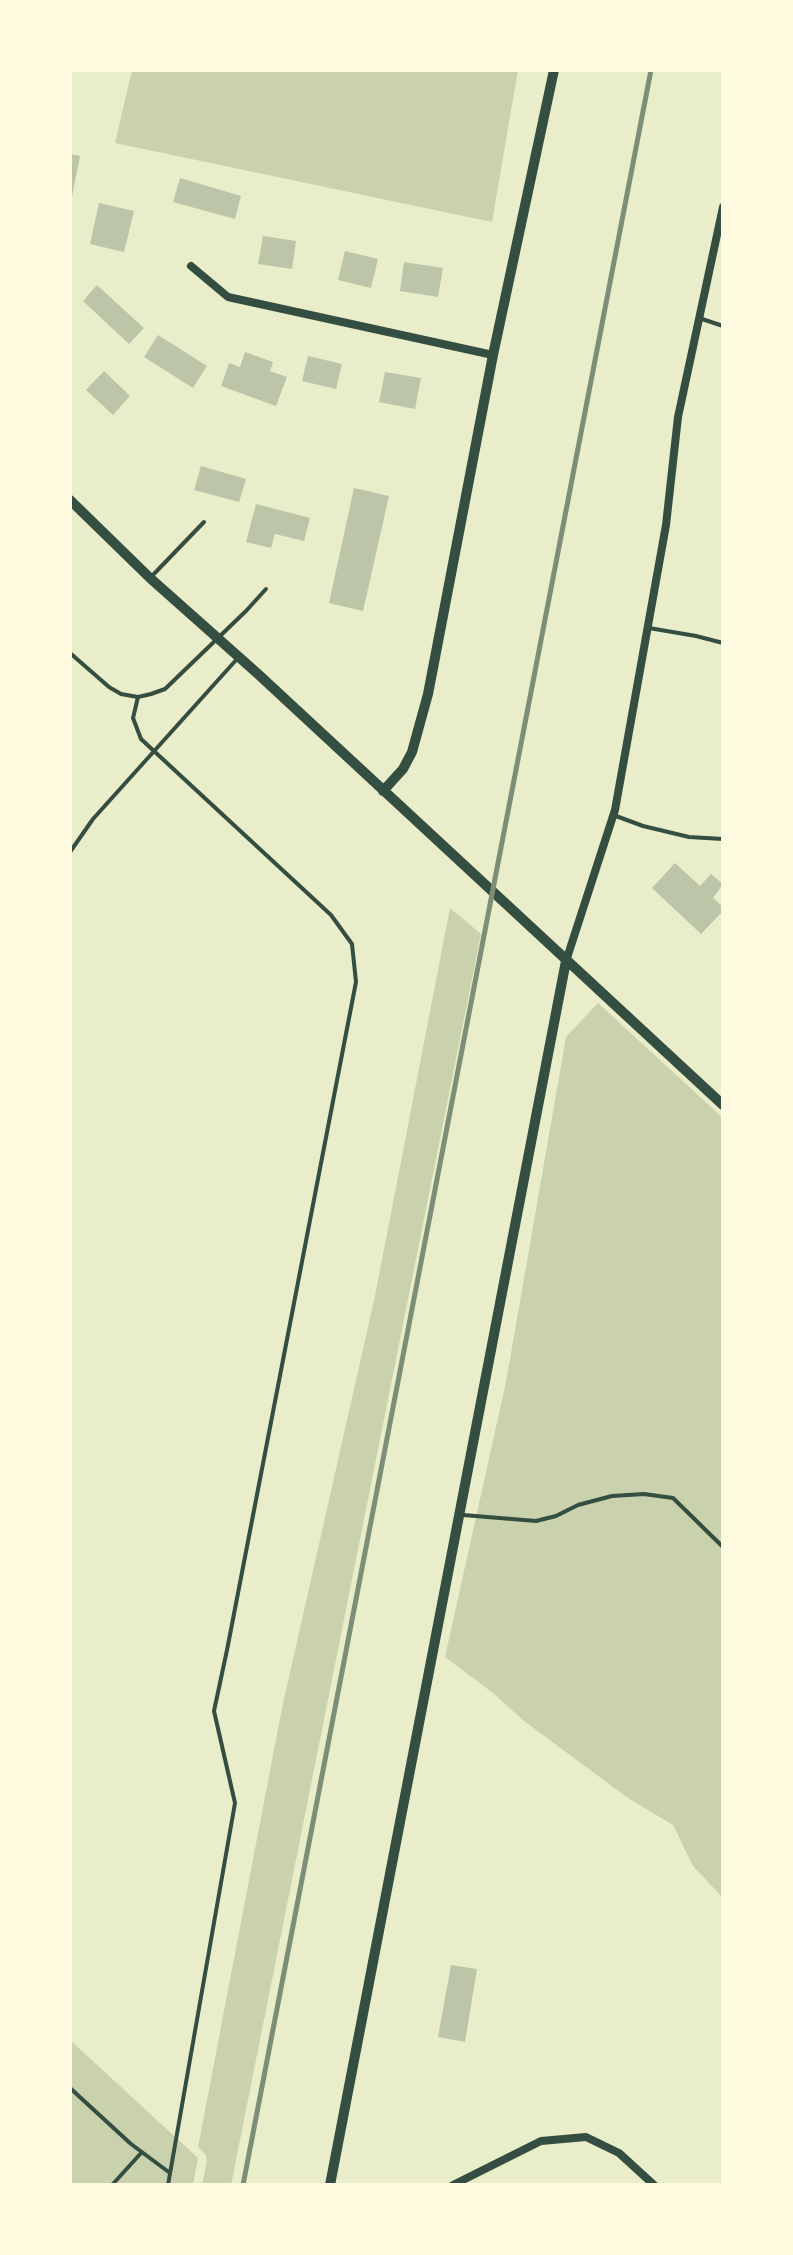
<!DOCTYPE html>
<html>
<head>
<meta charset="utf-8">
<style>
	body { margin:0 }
	#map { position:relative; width:793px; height:2255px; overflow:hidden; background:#e9edc9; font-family:"Work Sans",sans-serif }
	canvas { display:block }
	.frame { position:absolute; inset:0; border:72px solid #fefae0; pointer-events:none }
</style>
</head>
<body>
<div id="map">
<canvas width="793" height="2255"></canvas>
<div class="frame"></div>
</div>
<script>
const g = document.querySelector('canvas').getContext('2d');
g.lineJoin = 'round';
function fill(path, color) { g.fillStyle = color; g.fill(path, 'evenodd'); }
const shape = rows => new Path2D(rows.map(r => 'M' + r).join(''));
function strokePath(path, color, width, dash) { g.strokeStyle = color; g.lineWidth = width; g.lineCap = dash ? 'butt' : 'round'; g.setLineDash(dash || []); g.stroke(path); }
fill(shape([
	[132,70,518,70,492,222,115,143],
	[450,908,481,934,231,2185,202,2185,207,2161,206,2155,198,2147,282,1708,375,1296],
	[598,1003,723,1118,723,1898,693,1866,673,1825,628,1798,524,1721,493,1693,445,1657,506,1382,566,1037],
	[70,2040,198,2158,193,2185,70,2185]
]), '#cad2ad');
fill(shape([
	[70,154,80,156,72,196,70,196],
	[180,178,241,196,235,219,173,202],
	[99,203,134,211,124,252,90,244],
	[263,236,296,241,292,269,258,264],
	[345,251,378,259,371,288,338,280],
	[404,262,443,268,438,297,400,291],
	[97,285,144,328,129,344,83,301],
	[158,335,207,366,193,388,144,357],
	[245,352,273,362,270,371,287,377,276,406,221,386,229,363,240,367],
	[308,356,342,364,336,389,302,381],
	[104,371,130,396,113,415,86,390],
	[385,372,421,378,415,409,379,402],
	[201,466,246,479,239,502,194,490],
	[354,488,389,496,363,611,329,603],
	[256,504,310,518,304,541,275,534,271,548,246,542],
	[675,863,700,886,711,874,723,884,713,898,723,907,723,911,701,934,652,888],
	[451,1965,477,1969,465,2042,438,2037]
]), '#bcc5a7');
strokePath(shape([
	[699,318,723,326],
	[150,578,204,522],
	[649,628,696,636,723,643],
	[70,653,109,687,121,694,138,697,151,694,165,689,246,611,266,589],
	[138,697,133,718,141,739,331,915,352,944,356,982,227,1650,214,1711,235,1803,168,2185],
	[616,816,643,826,689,837,723,839],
	[70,852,93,819,237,659],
	[463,1515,536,1521,556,1516,578,1505,612,1496,644,1494,673,1498,723,1547],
	[70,2088,131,2144,170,2173],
	[112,2185,142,2152]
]), '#344e41', 4);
strokePath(shape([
	[191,266,228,297,493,355],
	[566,961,615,810,666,525,678,417,723,207],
	[453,2185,541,2141,586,2137,619,2153,654,2185]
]), '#344e41', 8);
strokePath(shape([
	[70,500,150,578,258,674,723,1105],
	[383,791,403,769,412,752,428,694,493,355,554,70],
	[330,2185,566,961]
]), '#344e41', 10);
strokePath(shape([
	[243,2185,651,70]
]), '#7c8e77', 5);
</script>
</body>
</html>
